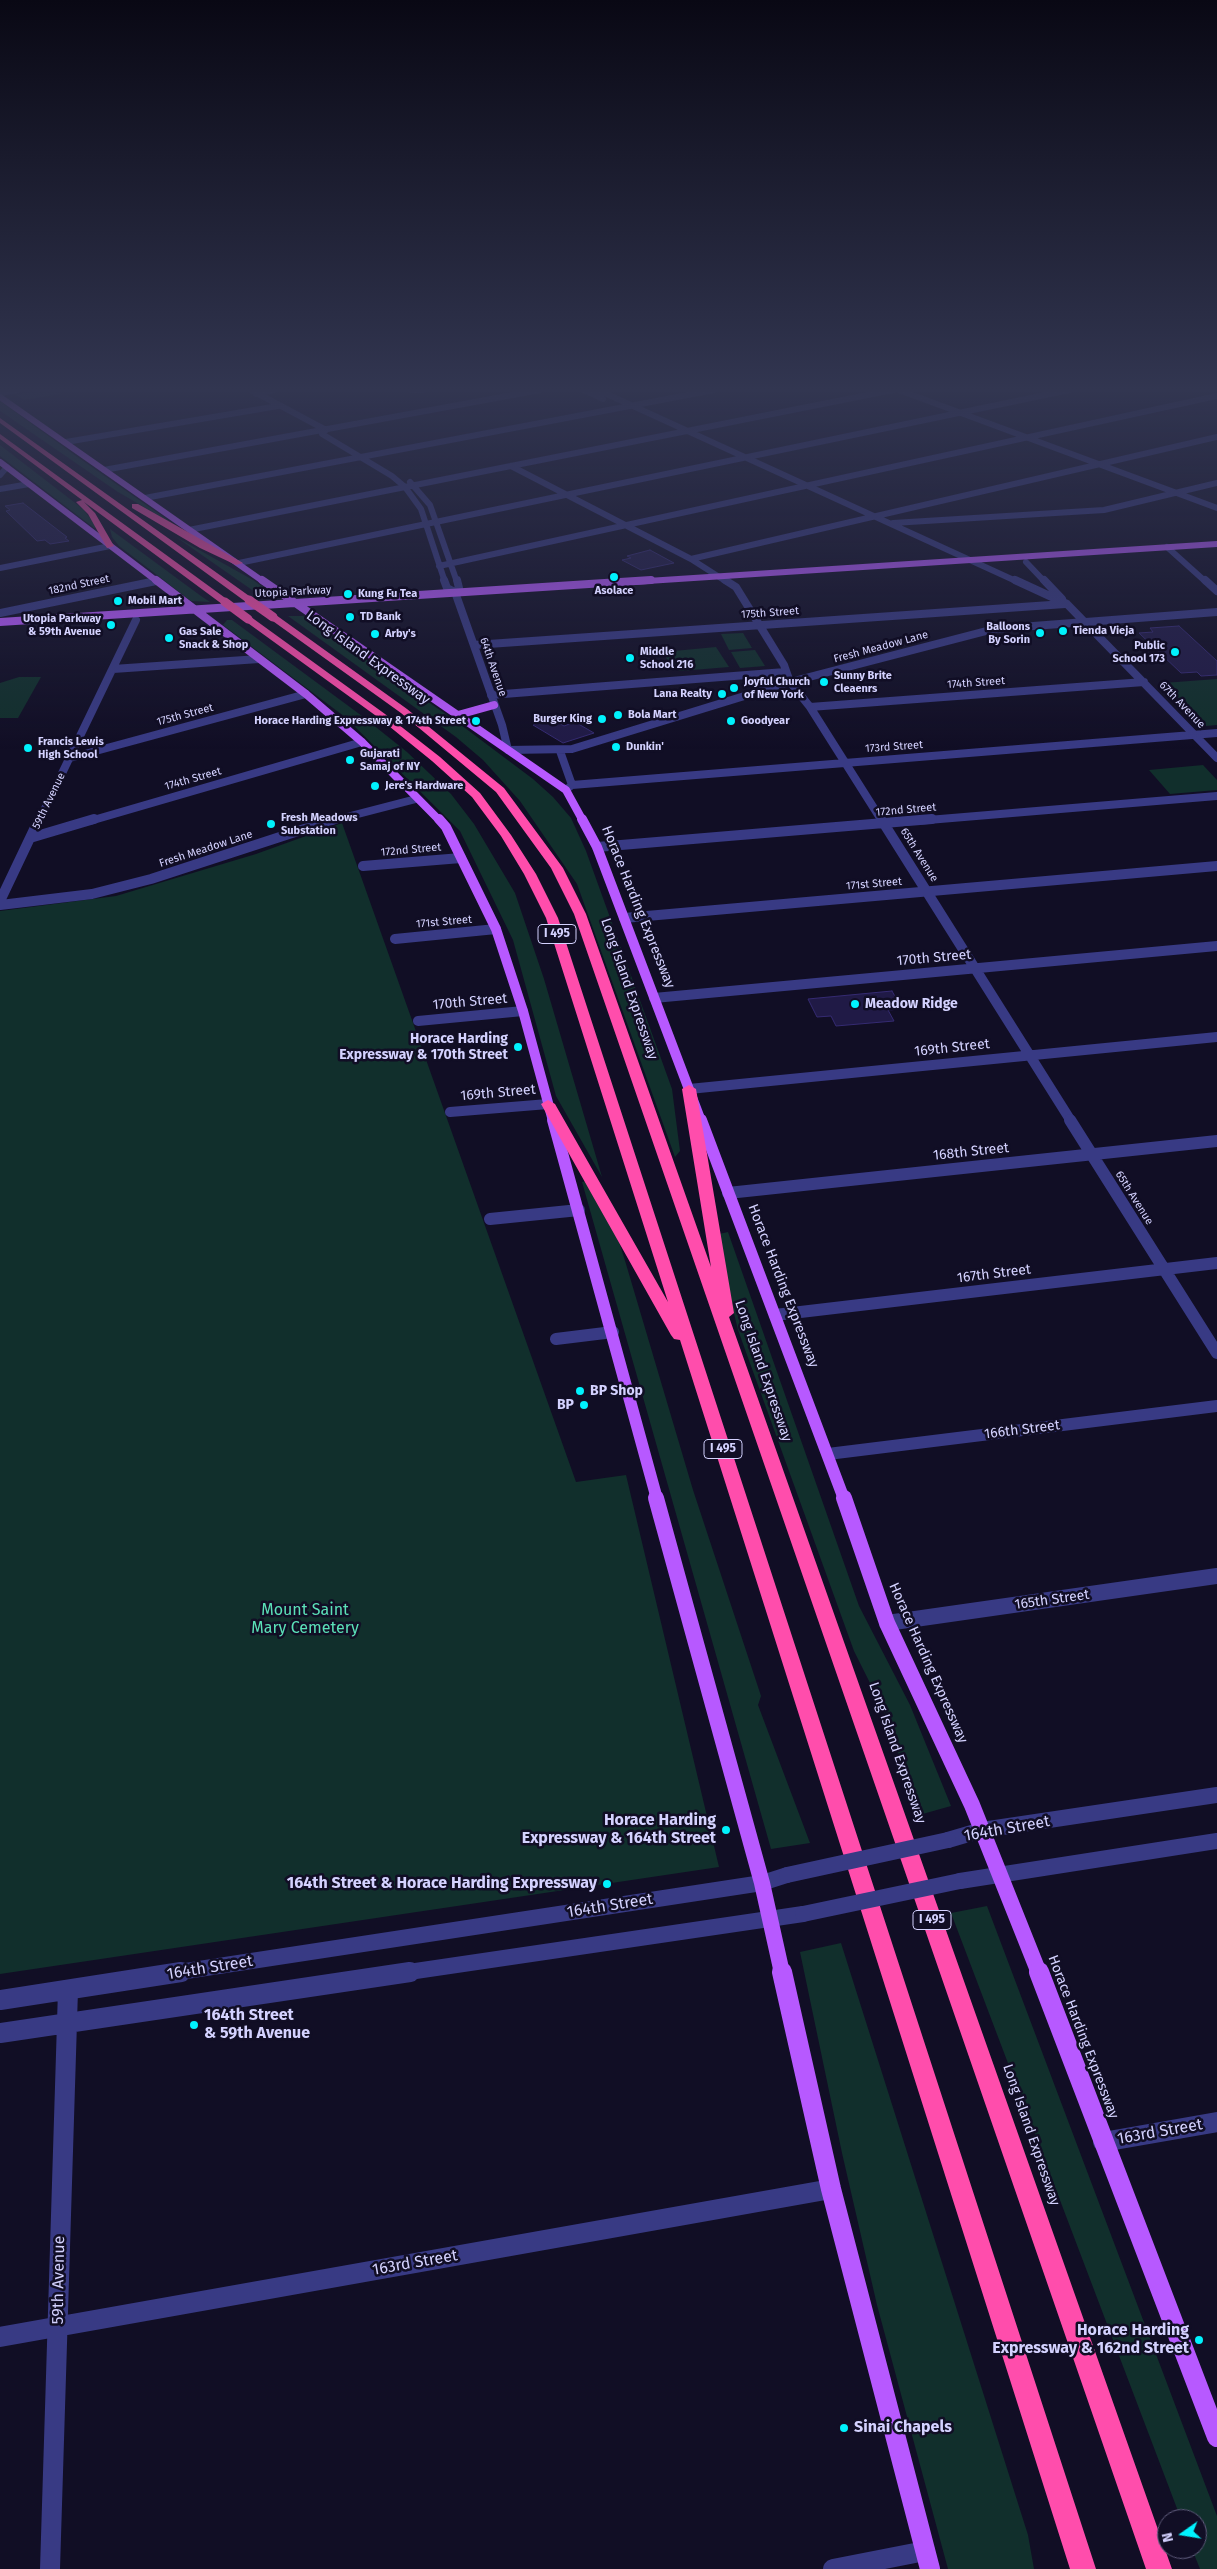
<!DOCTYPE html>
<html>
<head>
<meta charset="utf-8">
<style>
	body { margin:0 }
	#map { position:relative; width:1217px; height:2569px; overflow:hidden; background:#110e25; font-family:"Fira Sans",sans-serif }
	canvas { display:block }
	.north { position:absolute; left:1157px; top:2509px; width:50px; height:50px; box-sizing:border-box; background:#110e25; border:1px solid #5f5c7c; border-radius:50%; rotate:257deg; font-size:14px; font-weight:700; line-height:20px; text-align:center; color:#d4d2ff }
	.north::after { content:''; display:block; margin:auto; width:18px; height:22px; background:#00f2fd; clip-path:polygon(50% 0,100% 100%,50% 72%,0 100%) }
</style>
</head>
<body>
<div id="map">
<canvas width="1217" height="2569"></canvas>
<div class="north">N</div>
</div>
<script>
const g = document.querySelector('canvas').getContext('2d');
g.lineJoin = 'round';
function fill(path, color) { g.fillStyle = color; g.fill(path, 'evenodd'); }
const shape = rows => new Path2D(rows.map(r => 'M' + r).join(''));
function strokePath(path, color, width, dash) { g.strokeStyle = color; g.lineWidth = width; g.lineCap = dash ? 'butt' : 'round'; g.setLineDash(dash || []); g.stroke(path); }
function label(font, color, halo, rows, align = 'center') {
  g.font = font + ' "Fira Sans",sans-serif'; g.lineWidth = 5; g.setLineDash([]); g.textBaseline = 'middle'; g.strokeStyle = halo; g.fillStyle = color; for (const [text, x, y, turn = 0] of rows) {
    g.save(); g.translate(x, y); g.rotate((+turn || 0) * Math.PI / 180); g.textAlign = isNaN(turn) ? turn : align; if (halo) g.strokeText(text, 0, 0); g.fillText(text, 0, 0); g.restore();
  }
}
fill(shape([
	[44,390,54,390,60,394,24,400,16,395],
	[0,401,76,456,175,525,118,492,0,411],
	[0,445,83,509,97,527,94,528,0,456],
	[110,529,201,596,210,602,191,601,119,546,112,537],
	[176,537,253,580,272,594,265,599],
	[288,616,303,616,453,719,533,779,553,797,571,818,586,851,672,1089,680,1151,675,1157,577,884,520,801,483,760,456,737],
	[227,620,232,620,362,716,407,752,451,794,474,824,515,893,544,979,602,1177,556,1096,513,940,460,831,345,717,223,625],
	[743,633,752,648,729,650,721,634],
	[716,647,729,667,680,671,672,668,663,652],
	[755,650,765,666,740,668,731,652],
	[19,677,41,677,18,718,0,718,0,683],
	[1217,679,1217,725,1206,726,1163,683],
	[1203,765,1217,780,1217,790,1170,794,1149,770],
	[342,823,576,1482,626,1475,719,1867,0,1974,0,911,116,896,256,854],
	[588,1181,616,1232,626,1264,693,1490,761,1696,758,1705,810,1843,771,1849,582,1182],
	[728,1232,859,1606,910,1705,951,1806,919,1815,883,1709,854,1651,738,1330,720,1256,719,1234],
	[987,1906,1217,2516,1217,2569,1200,2569,1192,2549,1197,2549,1197,2519,1181,2519,951,1913],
	[841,1943,1028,2535,1034,2569,948,2569,877,2305,842,2153,800,1952]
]), '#112f2c');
const building = shape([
	[23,503,67,537,65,538,69,541,50,544,45,540,37,541,6,511,10,510,5,506,23,503],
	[650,550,674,563,641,570,622,560,631,558,627,556,650,550],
	[1179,626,1217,661,1217,675,1201,676,1197,672,1181,673,1139,633,1153,632,1150,628,1179,626],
	[552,719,564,726,575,722,594,733,563,743,533,725,552,719],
	[892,991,902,1009,888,1010,894,1021,836,1026,831,1016,817,1017,808,999,892,991]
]);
fill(building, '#201a46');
strokePath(building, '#352b72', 1);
strokePath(shape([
	[251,390,326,430],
	[412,390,423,390],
	[584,390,603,399],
	[598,390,1018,582],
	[899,390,1217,508],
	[0,393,18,390],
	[256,394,274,390],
	[323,430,322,434,392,476,405,487,421,509,445,582],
	[66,442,278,406],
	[511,466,691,559,727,582],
	[104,470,540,390],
	[0,475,7,467],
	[410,482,430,505,457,582],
	[0,489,29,484],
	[145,498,714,390],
	[893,523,1104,510,1217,483],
	[189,530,893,390],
	[1167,547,1206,582],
	[691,559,1217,437],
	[1026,562,1045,582],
	[239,563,1069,390],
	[439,566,1217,396],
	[0,568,110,546],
	[154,582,156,581]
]), '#383a84', 6);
strokePath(shape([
	[444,580,447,588,455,592,502,725,508,750,572,749,790,682,994,629,1217,612],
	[725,580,736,587,784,665,790,682,810,707,882,821],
	[1015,580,1067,604,1217,758],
	[1044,580,1062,599],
	[1205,580,1217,591],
	[455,592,459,588,457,580],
	[0,613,156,581],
	[474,645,1065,604],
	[113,669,259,659],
	[491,695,785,672],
	[810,707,1144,682],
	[560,751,572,785,567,789],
	[70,758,306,694],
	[572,785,1217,733],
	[39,821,136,620],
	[90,821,362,742],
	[331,821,416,799],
	[916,821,1217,796]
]), '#383a84', 8);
strokePath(shape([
	[881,819,1071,1121],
	[30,838,94,819],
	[597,847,932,819],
	[363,866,461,858],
	[0,901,39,819],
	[0,905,92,894,151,879,335,819],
	[624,918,1217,866],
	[395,939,496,929],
	[654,998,1217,946],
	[418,1021,523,1011],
	[689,1089,1217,1037],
	[450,1112,548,1104]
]), '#383a84', 10);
strokePath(shape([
	[1070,1120,1217,1353],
	[728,1193,1217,1141],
	[490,1219,579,1210],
	[775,1315,1217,1263],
	[556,1339,613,1332],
	[828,1454,1217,1406]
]), '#383a84', 12);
strokePath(shape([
	[887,1623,1217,1576],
	[948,1840,982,1830,1217,1795],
	[960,1881,1217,1841],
	[173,1973,762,1883,787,1875],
	[402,1973,803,1914]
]), '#383a84', 16);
strokePath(shape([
	[0,2000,181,1972],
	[0,2033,410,1972],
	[1103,2142,1217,2122],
	[0,2337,831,2189],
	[50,2569,68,1990],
	[833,2569,925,2551]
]), '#383a84', 20);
strokePath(shape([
	[0,397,264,582],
	[0,462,158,582],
	[632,582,1217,544]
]), '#b759ff', 6);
strokePath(shape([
	[156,580,306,694,362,742,440,821],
	[262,580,566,790,583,821],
	[0,622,651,580],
	[458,715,494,705]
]), '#b759ff', 8);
strokePath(shape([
	[439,819,446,827,496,929,523,1011,553,1121],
	[582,819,597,847,701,1121]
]), '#b759ff', 10);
strokePath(shape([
	[553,1120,657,1499],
	[701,1120,844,1499]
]), '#b759ff', 12);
strokePath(shape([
	[656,1498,762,1883,782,1973],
	[844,1498,887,1623,972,1805,1039,1973]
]), '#b759ff', 16);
strokePath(shape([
	[782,1972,831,2189,930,2569],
	[1039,1972,1217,2437]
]), '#b759ff', 20);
fill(shape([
	[0,418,252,598,252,602,246,602,0,423,0,418],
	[0,434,228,600,228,604,222,604,84,502,95,513,114,546,107,548,88,514,76,502,82,500,0,439,0,434],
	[132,504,138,504,243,563,236,565,200,548,132,508,132,504],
	[270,615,276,615,407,709,504,788,563,868,586,914,711,1267,682,1089,689,1085,696,1089,734,1313,729,1317,1172,2569,1146,2569,574,914,551,868,496,792,401,713,270,619,270,615],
	[245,617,251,617,385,714,440,757,480,793,511,835,536,874,558,918,1096,2569,1070,2569,680,1340,674,1339,671,1335,541,1104,548,1100,555,1104,668,1302,546,918,524,874,501,836,472,797,432,761,379,718,245,621,245,617]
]), '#ff4dac');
strokePath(shape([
	[787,1875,948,1840],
	[803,1914,960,1881]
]), '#383a84', 16);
strokePath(shape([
	[249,600,273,617],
	[225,602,248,619]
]), '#ff4dac', 9);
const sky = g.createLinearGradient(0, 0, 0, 750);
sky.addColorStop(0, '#090814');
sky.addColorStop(0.52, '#323651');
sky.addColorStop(1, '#32365100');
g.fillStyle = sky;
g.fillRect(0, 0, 1217, 750);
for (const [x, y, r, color] of [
	[614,577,5,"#00f2fd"],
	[348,594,5,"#00f2fd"],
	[118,601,5,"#00f2fd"],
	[350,617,5,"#00f2fd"],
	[111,625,5,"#00f2fd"],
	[1063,631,5,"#00f2fd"],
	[1040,633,5,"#00f2fd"],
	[375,634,5,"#00f2fd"],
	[169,638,5,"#00f2fd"],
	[1175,652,5,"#00f2fd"],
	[630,658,5,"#00f2fd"],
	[824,682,5,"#00f2fd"],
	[734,688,5,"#00f2fd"],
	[722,694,5,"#00f2fd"],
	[618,715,5,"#00f2fd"],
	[602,719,5,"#00f2fd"],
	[476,721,5,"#00f2fd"],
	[731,721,5,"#00f2fd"],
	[616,747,5,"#00f2fd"],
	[28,748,5,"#00f2fd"],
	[350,760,5,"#00f2fd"],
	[375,786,5,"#00f2fd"],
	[271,824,5,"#00f2fd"],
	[855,1004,5,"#00f2fd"],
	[518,1047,5,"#00f2fd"],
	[580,1391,5,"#00f2fd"],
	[584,1405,5,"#00f2fd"],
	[726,1830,5,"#00f2fd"],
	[607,1884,5,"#00f2fd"],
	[194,2025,5,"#00f2fd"],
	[1199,2340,5,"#00f2fd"],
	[844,2428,5,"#00f2fd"]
]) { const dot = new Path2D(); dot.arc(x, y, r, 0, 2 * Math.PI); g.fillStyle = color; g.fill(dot); strokePath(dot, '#110e25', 2); }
label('11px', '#d4d2ff', '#110e25', [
	["182nd Street",79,585,-12],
	["Utopia Parkway",293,592,-3],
	["175th Street",770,613,-4],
	["Fresh Meadow Lane",881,647,-15],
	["64th Avenue",493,667,71],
	["174th Street",976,683,-4],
	["67th Avenue",1182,705,46],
	["175th Street",185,715,-15],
	["173rd Street",894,747,-4],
	["174th Street",193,779,-16],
	["59th Avenue",49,801,-64],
	["172nd Street",906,810,-5],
	["Fresh Meadow Lane",206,849,-18],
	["172nd Street",411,850,-5],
	["65th Avenue",919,855,58],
	["171st Street",874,884,-5],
	["171st Street",444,922,-5],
	["65th Avenue",1134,1198,58]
]);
label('bold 11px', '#d4d2ff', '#110e25', [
	["Asolace",614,591,"center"],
	["Kung Fu Tea",358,594],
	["Mobil Mart",128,601],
	["TD Bank",360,617],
	["Utopia Parkway",101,619,"right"],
	["& 59th Avenue",101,632,"right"],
	["Balloons",1030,627,"right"],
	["By Sorin",1030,640,"right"],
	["Tienda Vieja",1073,631],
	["Gas Sale",179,632],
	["Snack & Shop",179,645],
	["Arby's",385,634],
	["Public",1165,646,"right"],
	["School 173",1165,659,"right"],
	["Middle",640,652],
	["School 216",640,665],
	["Sunny Brite",834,676],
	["Cleaenrs",834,689],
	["Joyful Church",744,682],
	["of New York",744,695],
	["Lana Realty",712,694,"right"],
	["Bola Mart",628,715],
	["Burger King",592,719,"right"],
	["Horace Harding Expressway & 174th Street",466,721,"right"],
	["Goodyear",741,721],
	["Francis Lewis",38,742],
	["High School",38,755],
	["Dunkin'",626,747],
	["Gujarati",360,754],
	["Samaj of NY",360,767],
	["Jere's Hardware",385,786],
	["Fresh Meadows",281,818],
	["Substation",281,831]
], 'left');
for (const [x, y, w] of [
	[557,934,38],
	[723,1449,38],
	[932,1920,38]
]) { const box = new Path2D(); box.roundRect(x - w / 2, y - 9.5, w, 19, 4); g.fillStyle = '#110e25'; g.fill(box); strokePath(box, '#d4d2ff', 1); }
label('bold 12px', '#d4d2ff', null, [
	["I 495",557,934],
	["I 495",723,1449],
	["I 495",932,1920]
]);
label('14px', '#d4d2ff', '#110e25', [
	["Long Island Expressway",368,658,36],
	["Horace Harding Expressway",638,907,68],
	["170th Street",934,958,-5],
	["Long Island Expressway",629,989,71],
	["170th Street",470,1002,-5],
	["169th Street",952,1048,-6],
	["169th Street",498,1093,-5],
	["168th Street",971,1152,-6],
	["167th Street",994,1274,-7],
	["Horace Harding Expressway",783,1286,69],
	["Long Island Expressway",763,1371,71],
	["166th Street",1022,1430,-7],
	["165th Street",1052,1600,-8],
	["Horace Harding Expressway",928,1663,66],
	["Long Island Expressway",897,1753,71],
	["Horace Harding Expressway",1083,2037,69],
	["Long Island Expressway",1031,2135,71]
]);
label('bold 14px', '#d4d2ff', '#110e25', [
	["Meadow Ridge",865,1004],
	["Horace Harding",508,1039,"right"],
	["Expressway & 170th Street",508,1055,"right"],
	["BP Shop",590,1391],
	["BP",574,1405,"right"]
], 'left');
label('16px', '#5be1b8', '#110e25', [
	["Mount Saint",305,1611],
	["Mary Cemetery",305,1629]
]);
label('bold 16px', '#d4d2ff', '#110e25', [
	["Horace Harding",716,1821],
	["Expressway & 164th Street",716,1839],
	["164th Street & Horace Harding Expressway",597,1884],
	["164th Street",204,2016,"left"],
	["& 59th Avenue",204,2034,"left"],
	["Horace Harding",1189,2331],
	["Expressway & 162nd Street",1189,2349],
	["Sinai Chapels",854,2428,"left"]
], 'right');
label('16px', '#d4d2ff', '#110e25', [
	["164th Street",1007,1829,-10],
	["164th Street",610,1906,-9],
	["164th Street",210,1968,-9],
	["163rd Street",1160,2132,-10],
	["163rd Street",415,2263,-10],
	["59th Avenue",59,2280,-89]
]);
</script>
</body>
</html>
